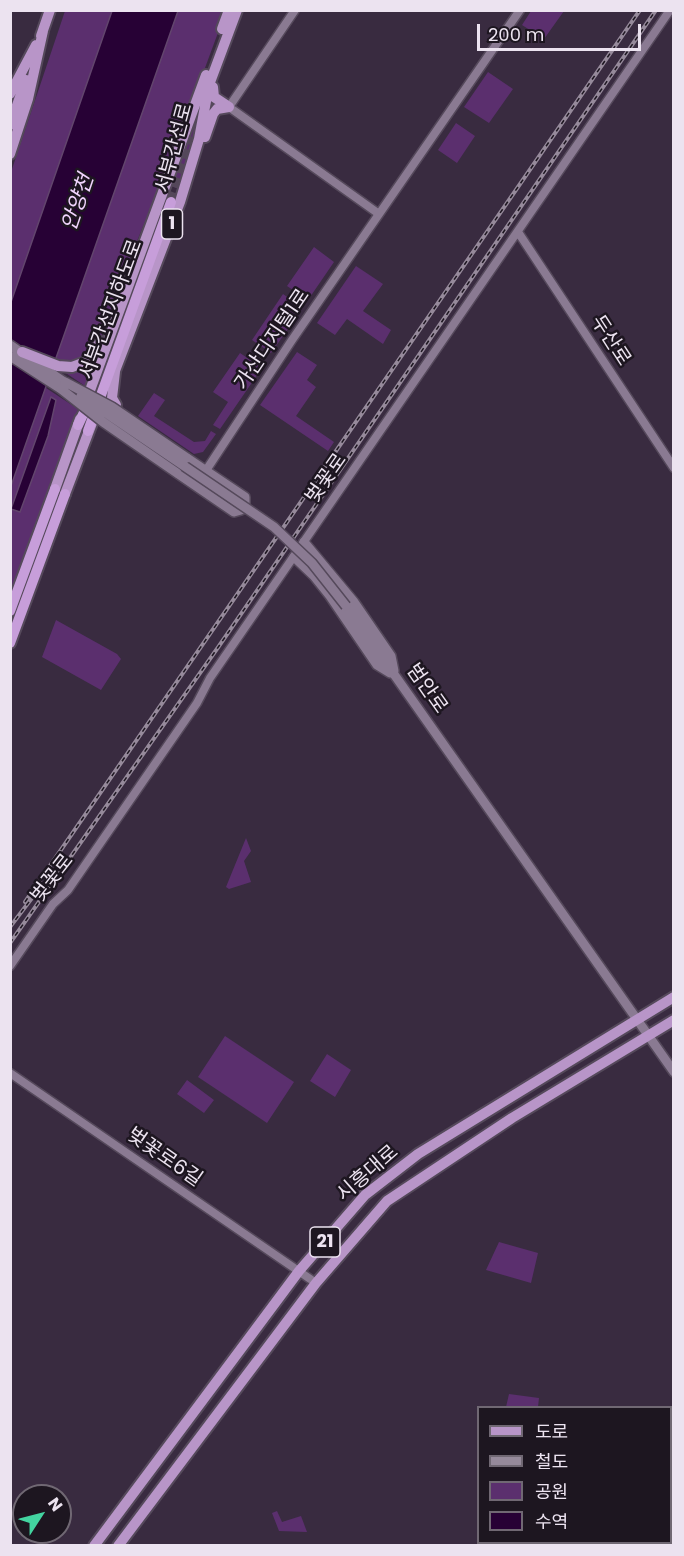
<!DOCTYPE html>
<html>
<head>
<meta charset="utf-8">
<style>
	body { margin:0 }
	#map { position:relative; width:684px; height:1556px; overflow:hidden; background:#392b40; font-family:Poppins,"Noto Sans KR",sans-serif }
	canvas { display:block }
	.frame { position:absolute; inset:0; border:12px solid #ece3f0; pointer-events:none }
	.legend { position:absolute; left:477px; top:1406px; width:195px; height:138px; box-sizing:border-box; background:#1d1620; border:2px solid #706873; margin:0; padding:8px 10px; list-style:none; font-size:18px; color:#ece3f0 }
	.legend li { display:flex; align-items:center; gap:12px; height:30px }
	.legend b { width:30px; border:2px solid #706873 }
	.north { position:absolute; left:12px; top:1484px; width:60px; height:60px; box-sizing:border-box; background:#1d1620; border:2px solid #706873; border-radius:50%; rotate:54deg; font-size:16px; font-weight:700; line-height:24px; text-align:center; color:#ece3f0 }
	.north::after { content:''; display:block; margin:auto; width:21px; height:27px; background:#43d4a0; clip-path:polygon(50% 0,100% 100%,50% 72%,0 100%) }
	.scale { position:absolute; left:477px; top:24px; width:164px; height:27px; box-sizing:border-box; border:3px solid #ece3f0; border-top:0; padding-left:8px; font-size:18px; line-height:21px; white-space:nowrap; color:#ece3f0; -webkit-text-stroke:4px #1d1620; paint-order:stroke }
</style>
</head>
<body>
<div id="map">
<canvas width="684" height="1556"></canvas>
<div class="frame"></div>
<ul class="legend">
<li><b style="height:8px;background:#b895c8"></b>도로</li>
<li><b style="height:8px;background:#968a9b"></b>철도</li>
<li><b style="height:16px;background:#5b2f6e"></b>공원</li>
<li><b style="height:16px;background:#270135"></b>수역</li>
</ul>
<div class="north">N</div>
<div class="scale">200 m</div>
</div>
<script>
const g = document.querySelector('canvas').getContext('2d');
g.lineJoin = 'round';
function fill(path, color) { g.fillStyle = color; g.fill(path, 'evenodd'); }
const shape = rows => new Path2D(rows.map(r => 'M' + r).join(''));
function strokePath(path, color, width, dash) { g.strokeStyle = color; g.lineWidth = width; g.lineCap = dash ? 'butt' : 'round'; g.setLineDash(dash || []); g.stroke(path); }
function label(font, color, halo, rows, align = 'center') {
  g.font = font + ' Poppins,"Noto Sans KR",sans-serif'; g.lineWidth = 5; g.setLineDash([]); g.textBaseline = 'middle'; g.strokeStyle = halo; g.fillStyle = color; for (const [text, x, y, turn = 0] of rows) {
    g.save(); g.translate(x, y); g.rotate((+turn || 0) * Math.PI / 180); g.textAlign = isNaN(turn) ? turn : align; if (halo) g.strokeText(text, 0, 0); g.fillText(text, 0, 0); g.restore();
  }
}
fill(shape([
	[65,11,226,11,181,133,120,283,97,348,93,361,96,363,88,388,11,336,11,172],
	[531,11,531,10,564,11,544,39,522,25],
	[488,72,513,89,489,123,464,107],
	[202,102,202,108,181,190,167,184],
	[456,123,475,136,457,163,438,150],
	[314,247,334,262,308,300,287,286],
	[356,266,383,284,363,311,391,330,383,344,347,319,335,335,317,323],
	[283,294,303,308,271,353,252,340],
	[297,352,317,365,307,380,316,387,296,416,334,442,328,451,260,405],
	[240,353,262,368,220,429,213,425,228,402,213,392],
	[11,365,78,409,11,595],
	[154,393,165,400,154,416,194,442,205,441,211,431,216,434,203,452,194,454,138,416],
	[56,620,117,654,121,659,101,690,42,657],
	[246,838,251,851,244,861,251,882,229,889,226,887],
	[225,1036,294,1082,267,1123,198,1077],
	[327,1054,351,1070,335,1097,310,1081],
	[187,1080,214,1100,204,1113,177,1094],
	[499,1242,538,1253,531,1283,486,1270],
	[509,1394,539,1398,538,1407,506,1407],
	[277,1511,282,1522,301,1516,307,1532,279,1531,272,1513]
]), '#5b2f6e');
const water = shape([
	[112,11,178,11,11,486,11,302,112,11],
	[51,397,56,400,48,436,20,512,11,509,51,397]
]);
fill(water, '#270135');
strokePath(water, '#62456d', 1.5);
strokePath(shape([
	[171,202,195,138]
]), '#54475a', 10, [10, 5]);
const tertiary = shape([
	[295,10,229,107,379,214],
	[518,232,674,468],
	[203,475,292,340,520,10],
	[10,966,53,904,68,890,79,874,197,703,210,678,670,10],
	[10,1073,316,1283]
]);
const secondary = shape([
	[10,345,70,386],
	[10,356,61,389,81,396],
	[177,473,234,512,241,510,245,503,245,497,187,458],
	[304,542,354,602,391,656,394,671],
	[294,557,314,576,330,596,377,665,390,673],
	[346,606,674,1072],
	[670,1529,674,1523],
	[662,1546,664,1542]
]);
const primary = shape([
	[222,29,229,10],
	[41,36,50,10],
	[213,87,214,97,229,107],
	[10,94,36,45],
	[10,125,26,80],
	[205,137,213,114,217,109,229,107],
	[10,154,28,99,43,31],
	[22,352,58,366,72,367,88,361,100,342],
	[115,372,112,398,116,405],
	[113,376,180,202,199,139,209,85,237,10],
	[85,404,206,75],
	[55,489,80,419],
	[65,494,92,423],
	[94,1546,299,1271,365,1195,418,1154,674,997],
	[118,1546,316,1283,387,1201,512,1118,674,1020]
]);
const trunk = shape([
	[78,425,90,400],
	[88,431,171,202],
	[10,611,55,489],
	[10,643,65,494]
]);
strokePath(tertiary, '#55495b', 11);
strokePath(secondary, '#55495b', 12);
strokePath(primary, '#55495b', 14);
strokePath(trunk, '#55495b', 14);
strokePath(tertiary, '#8a7a92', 8);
strokePath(secondary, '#8a7a92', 9);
strokePath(primary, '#b895c8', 10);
strokePath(trunk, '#c79eda', 10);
const rail = shape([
	[25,902,640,10],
	[10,927,32,898],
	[10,943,219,646,656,10]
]);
strokePath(rail, '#968a9b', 4);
strokePath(rail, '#1d1620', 1.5, [4.5]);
const secondaryBridge = shape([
	[65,382,112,407,187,458],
	[61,389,103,422,177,473],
	[81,396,274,527,312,563,346,606]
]);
strokePath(secondaryBridge, '#55495b', 12, []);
strokePath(secondaryBridge, '#8a7a92', 9);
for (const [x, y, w] of [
	[172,224,21],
	[325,1242,30]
]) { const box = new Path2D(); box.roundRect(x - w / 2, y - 15, w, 30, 4.5); g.fillStyle = '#1d1620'; g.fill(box); strokePath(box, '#ece3f0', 1.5); }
label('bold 18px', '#ece3f0', null, [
	["1",172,224],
	["21",325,1242]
]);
label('20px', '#ece3f0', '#1d1620', [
	["서부간선로",175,148,-75],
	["서부간선지하도로",112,310,-70],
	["가산디지털1로",273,340,-56],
	["두산로",610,341,57],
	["벚꽃로",327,479,-55],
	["범안로",426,689,55],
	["벚꽃로",53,879,-52],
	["벚꽃로6길",164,1158,35],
	["시흥대로",368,1174,-41]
]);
label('italic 21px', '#f0d4fd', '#1d1620', [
	["안양천",79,203,-71]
]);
</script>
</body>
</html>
